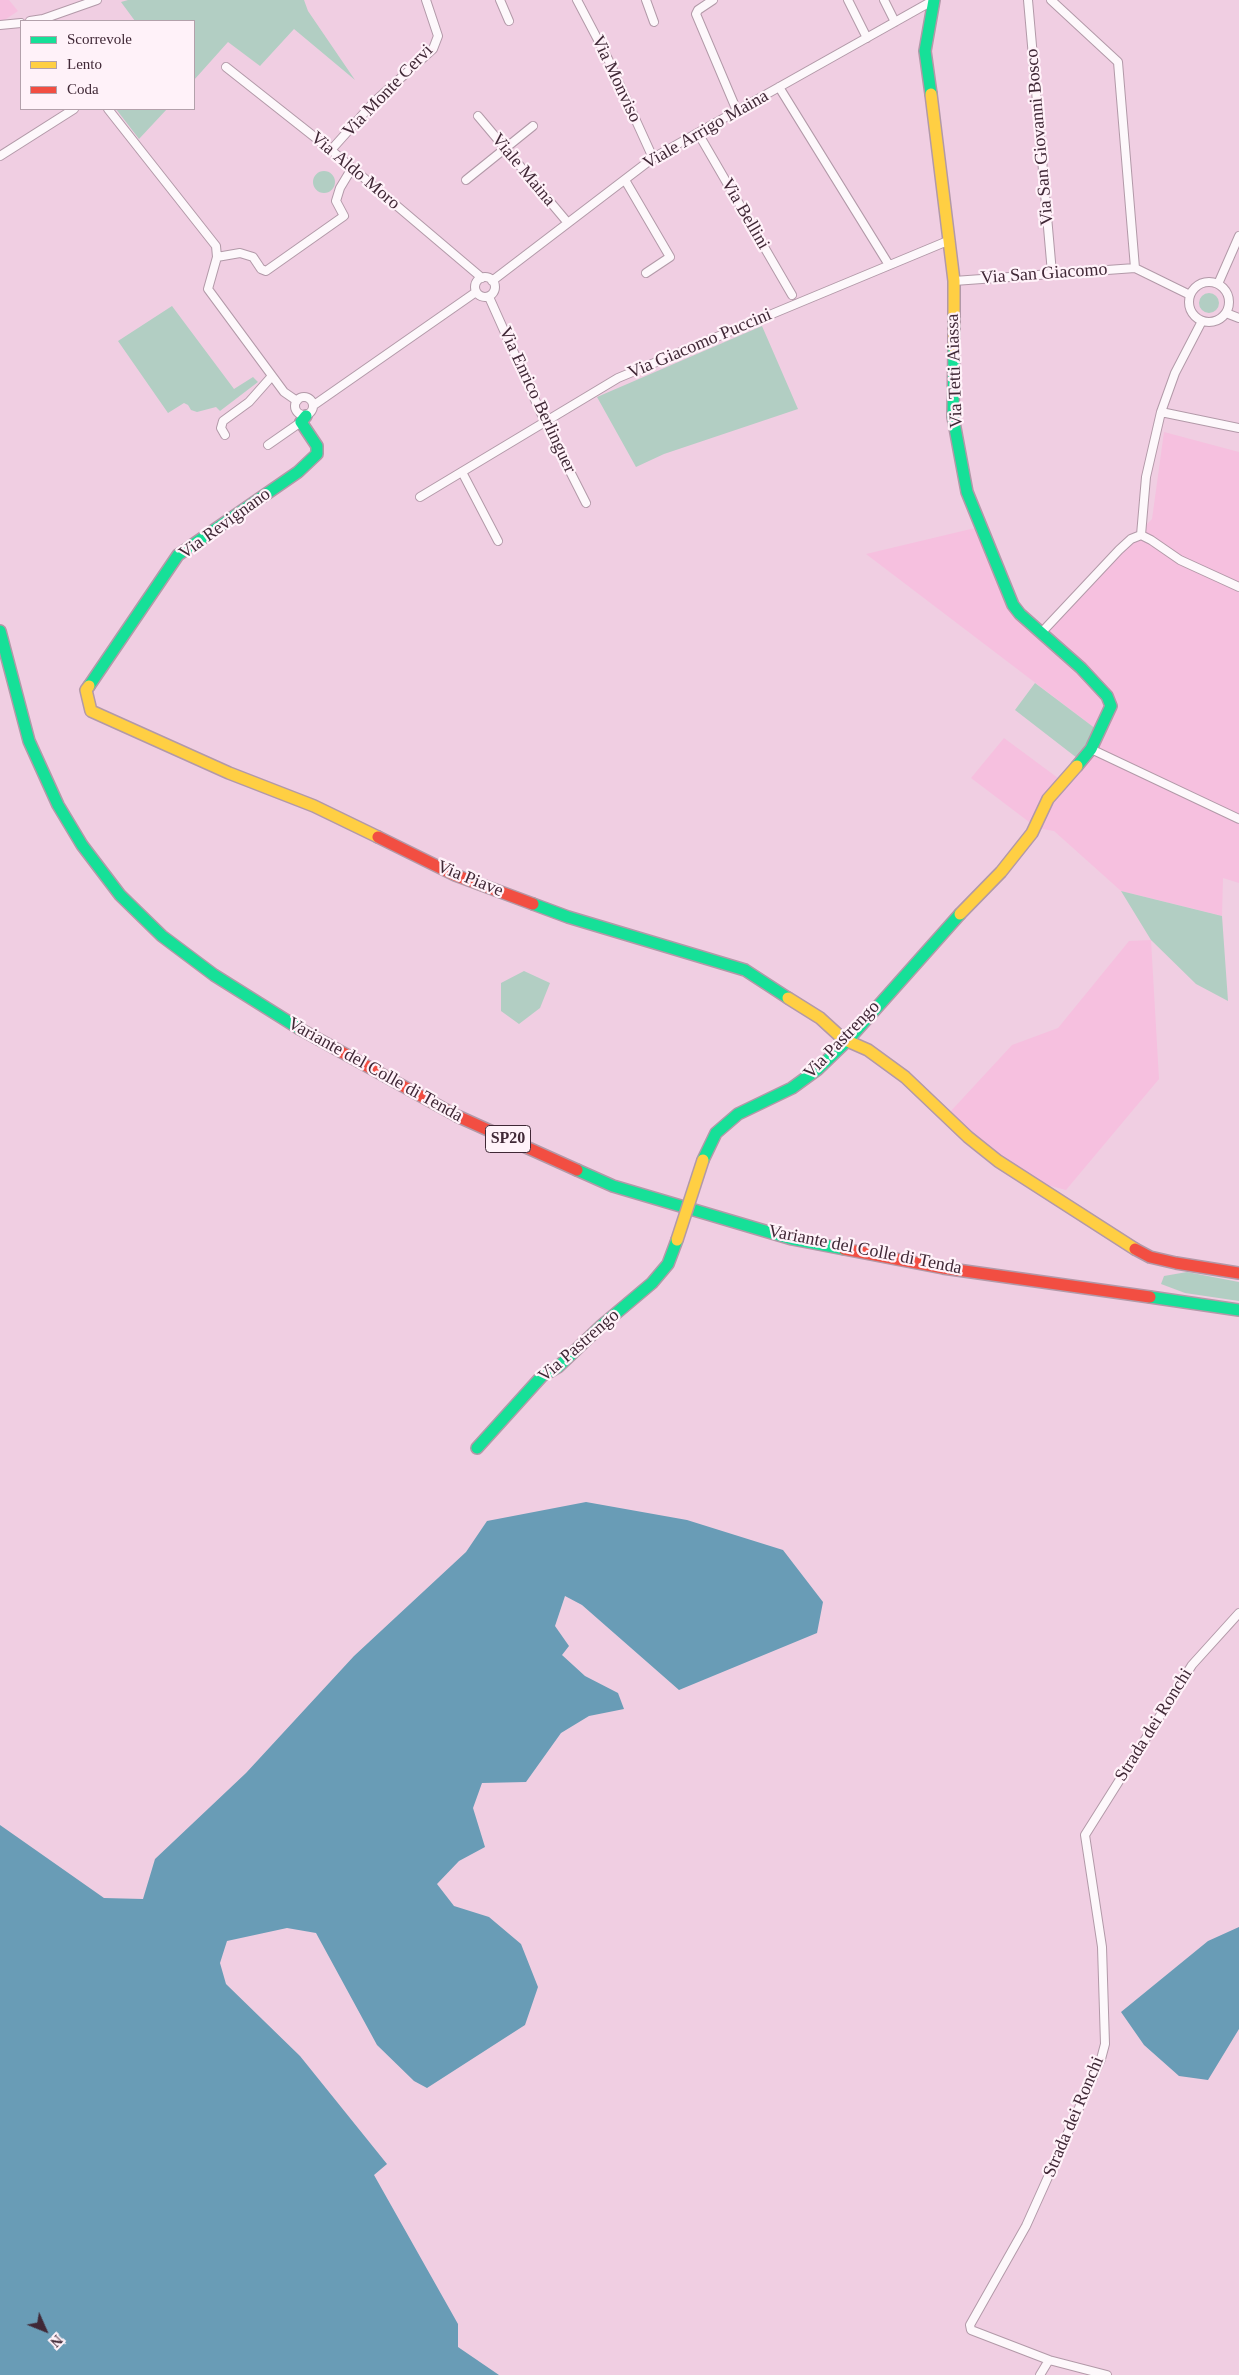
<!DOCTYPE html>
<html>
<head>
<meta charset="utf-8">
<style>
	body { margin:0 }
	#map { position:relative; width:1239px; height:2375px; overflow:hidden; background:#f0cee2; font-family:"Times New Roman",serif }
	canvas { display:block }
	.legend { position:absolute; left:20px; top:20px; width:175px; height:90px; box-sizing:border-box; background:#fff2f9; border:1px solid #b3a1ab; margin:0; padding:6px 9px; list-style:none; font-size:15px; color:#402836 }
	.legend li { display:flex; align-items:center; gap:10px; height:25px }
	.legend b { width:25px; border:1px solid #b3a1ab }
	.north { position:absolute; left:20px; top:2305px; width:50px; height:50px; -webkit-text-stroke:4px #fff2f9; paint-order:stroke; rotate:134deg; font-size:14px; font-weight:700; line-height:20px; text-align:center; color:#402836 }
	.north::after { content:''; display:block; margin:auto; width:18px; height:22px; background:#402836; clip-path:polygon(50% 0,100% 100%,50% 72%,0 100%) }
</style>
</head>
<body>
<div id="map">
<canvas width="1239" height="2375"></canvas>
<ul class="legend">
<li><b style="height:6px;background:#16e098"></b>Scorrevole</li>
<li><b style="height:6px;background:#ffcf43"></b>Lento</li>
<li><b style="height:6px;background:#f24e42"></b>Coda</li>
</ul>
<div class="north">N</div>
</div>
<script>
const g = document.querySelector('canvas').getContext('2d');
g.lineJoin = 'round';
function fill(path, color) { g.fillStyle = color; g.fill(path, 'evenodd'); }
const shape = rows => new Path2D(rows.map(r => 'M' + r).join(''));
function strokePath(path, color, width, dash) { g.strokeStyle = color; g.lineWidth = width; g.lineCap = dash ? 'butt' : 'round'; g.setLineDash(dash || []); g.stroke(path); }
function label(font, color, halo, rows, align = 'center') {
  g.font = font + ' "Times New Roman",serif'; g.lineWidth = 4.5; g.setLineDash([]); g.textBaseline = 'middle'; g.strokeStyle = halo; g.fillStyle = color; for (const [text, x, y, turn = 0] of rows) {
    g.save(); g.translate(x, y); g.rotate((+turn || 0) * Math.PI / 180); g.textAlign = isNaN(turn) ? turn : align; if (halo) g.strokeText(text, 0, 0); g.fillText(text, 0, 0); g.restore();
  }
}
fill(shape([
	[0,0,9,0,18,11,0,23],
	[1164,432,1239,452,1239,883,1223,878,1222,916,1121,891,1054,831,1037,828,971,778,1004,738,1058,778,1077,758,1096,729,866,554,975,528,1006,605,1038,633,1152,519],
	[1151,940,1159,1079,1066,1190,1039,1183,984,1148,950,1112,1012,1045,1058,1028,1129,941]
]), '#f6c0df');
fill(shape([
	[128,0,304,0,308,11,355,80,294,29,260,66,228,42,194,80,194,21,135,21,121,2],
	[116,109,167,109,139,139],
	'313 182a11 11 0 1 1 22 0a11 11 0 1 1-22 0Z',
	'1199 303a10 10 0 1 1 20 0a10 10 0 1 1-20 0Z',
	[172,306,234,389,253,377,258,382,220,411,216,407,197,412,191,410,188,405,184,403,168,413,118,341],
	[762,326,798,409,664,454,636,467,597,397],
	[1035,683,1096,729,1077,758,1015,710],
	[1121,891,1222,916,1228,1001,1196,984,1151,940],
	[524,971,550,983,540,1008,519,1024,501,1011,501,983],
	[1187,1272,1239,1282,1239,1301,1185,1293,1161,1284,1164,1276]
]), '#b2cec3');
fill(shape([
	[586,1502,687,1520,783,1550,823,1602,817,1633,679,1690,582,1605,565,1596,555,1626,569,1646,562,1655,585,1676,618,1693,624,1709,589,1716,561,1733,526,1782,482,1783,473,1808,485,1847,459,1861,437,1884,454,1906,489,1917,521,1944,538,1987,525,2025,427,2088,414,2081,377,2045,316,1933,287,1928,227,1941,220,1963,226,1984,300,2056,387,2164,374,2175,458,2324,458,2347,499,2375,0,2375,0,1825,104,1898,143,1899,155,1859,246,1773,354,1656,466,1552,487,1521],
	[1239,1927,1239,2029,1208,2080,1179,2076,1144,2045,1121,2012,1208,1941]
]), '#699cb6');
const street = shape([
	[500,0,509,21],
	[577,0,608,59,653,158],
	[646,0,654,22],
	[713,0,698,10,696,14,737,111],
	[848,0,867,38],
	[884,0,895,22],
	[1028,0,1052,273],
	[1051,0,1118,62,1135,268],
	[30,21,43,19,97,0],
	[0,25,21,23],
	[226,67,331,150,482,278],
	[779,87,889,265],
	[108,109,216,246,217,257,208,289,284,392,297,401],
	[478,116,568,223],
	[698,133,792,295],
	[331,150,374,102,433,49,438,36,426,0],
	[0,156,74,109],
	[466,180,533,126],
	[625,180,670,257,646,273],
	[217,257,240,253,253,257,261,269,266,271,344,216,336,201,340,188,352,168],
	[1135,268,1190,295],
	'475 287a10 10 0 1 1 20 0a10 10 0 1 1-20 0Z',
	[492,281,653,158,934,0],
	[954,281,1135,268],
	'1189 302a20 20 0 1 1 40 0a20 20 0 1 1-40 0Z',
	[1218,284,1239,236],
	[489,297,545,422,586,503],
	[1226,313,1239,318],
	[1202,321,1175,373,1161,412,1239,428],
	'295 406a9 9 0 1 1 18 0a9 9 0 1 1-18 0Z',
	[314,405,476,292],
	[225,435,221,428,223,421,249,402,272,376],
	[268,445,301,422],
	[462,472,498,541],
	[420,497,618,378,950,240],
	[1141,535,1146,477,1161,412],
	[1042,632,1119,550,1131,539,1141,535,1151,540,1180,560,1239,587],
	[1091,749,1239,819],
	[1040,2375,1049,2360],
	[1107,2375,1049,2360,971,2330,970,2325,1026,2226,1101,2059,1105,2044,1102,1947,1085,1835,1192,1665,1239,1613]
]);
const fast = shape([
	[931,94,925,51,934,0],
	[954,347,953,417,967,492,1013,605,1020,614,1081,668,1107,696,1111,706,1091,749,1077,766],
	[0,631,29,741,58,805,82,845,120,895,162,936,214,975,300,1029],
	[89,686,178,555,298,472,317,454,317,446,301,422,306,416],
	[533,904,568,917,745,970,788,998],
	[703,1160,716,1133,738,1114,792,1088,818,1069,848,1040,960,914],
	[577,1170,613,1186,792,1239,844,1249],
	[1150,1297,1239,1310],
	[477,1448,542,1376,558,1367,601,1326,652,1283,668,1264,677,1240]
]);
const slow = shape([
	[931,94,954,281,954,347],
	[89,686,86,690,91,711,229,773,314,806,378,837],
	[960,914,1001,872,1032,833,1048,799,1077,766],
	[788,998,820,1018,843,1039,868,1050,905,1077,968,1137,998,1161,1135,1249]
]);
const jam = shape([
	[378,837,455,875,533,904],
	[300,1029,457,1116,577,1170],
	[844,1249,943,1268,1150,1297],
	[1135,1249,1150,1257,1176,1263,1239,1273]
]);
strokePath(street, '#b299a8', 10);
strokePath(fast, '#b299a8', 14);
strokePath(slow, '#b299a8', 14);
strokePath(jam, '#b299a8', 14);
strokePath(street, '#fdf8fb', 8);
strokePath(fast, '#16e098', 11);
strokePath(slow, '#ffcf43', 11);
strokePath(jam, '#f24e42', 11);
const slowBridge = shape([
	[677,1240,703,1160]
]);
strokePath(slowBridge, '#b299a8', 14, []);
strokePath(slowBridge, '#ffcf43', 11);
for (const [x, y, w] of [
	[508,1139,45]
]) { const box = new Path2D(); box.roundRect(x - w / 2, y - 13.5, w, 27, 4); g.fillStyle = '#fff2f9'; g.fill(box); strokePath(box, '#402836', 1); }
label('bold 16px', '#402836', null, [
	["SP20",508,1139]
]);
label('18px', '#402836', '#fff2f9', [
	["Via Monviso",616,79,65],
	["Via Monte Cervi",388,91,-46],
	["Viale Arrigo Maina",706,130,-30],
	["Via San Giovanni Bosco",1040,137,-95],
	["Viale Maina",523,170,50],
	["Via Aldo Moro",355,171,40],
	["Via Bellini",745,214,60],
	["Via San Giacomo",1044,274,-4],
	["Via Giacomo Puccini",700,344,-23],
	["Via Tetti Aiassa",955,371,-92],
	["Via Enrico Berlinguer",537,400,65],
	["Via Revignano",225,524,-36],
	["Via Piave",470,879,22],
	["Via Pastrengo",842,1040,-46],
	["Variante del Colle di Tenda",375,1070,29],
	["Variante del Colle di Tenda",865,1250,11],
	["Via Pastrengo",579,1346,-41],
	["Strada dei Ronchi",1154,1725,-58],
	["Strada dei Ronchi",1074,2117,-67]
]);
</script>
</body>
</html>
